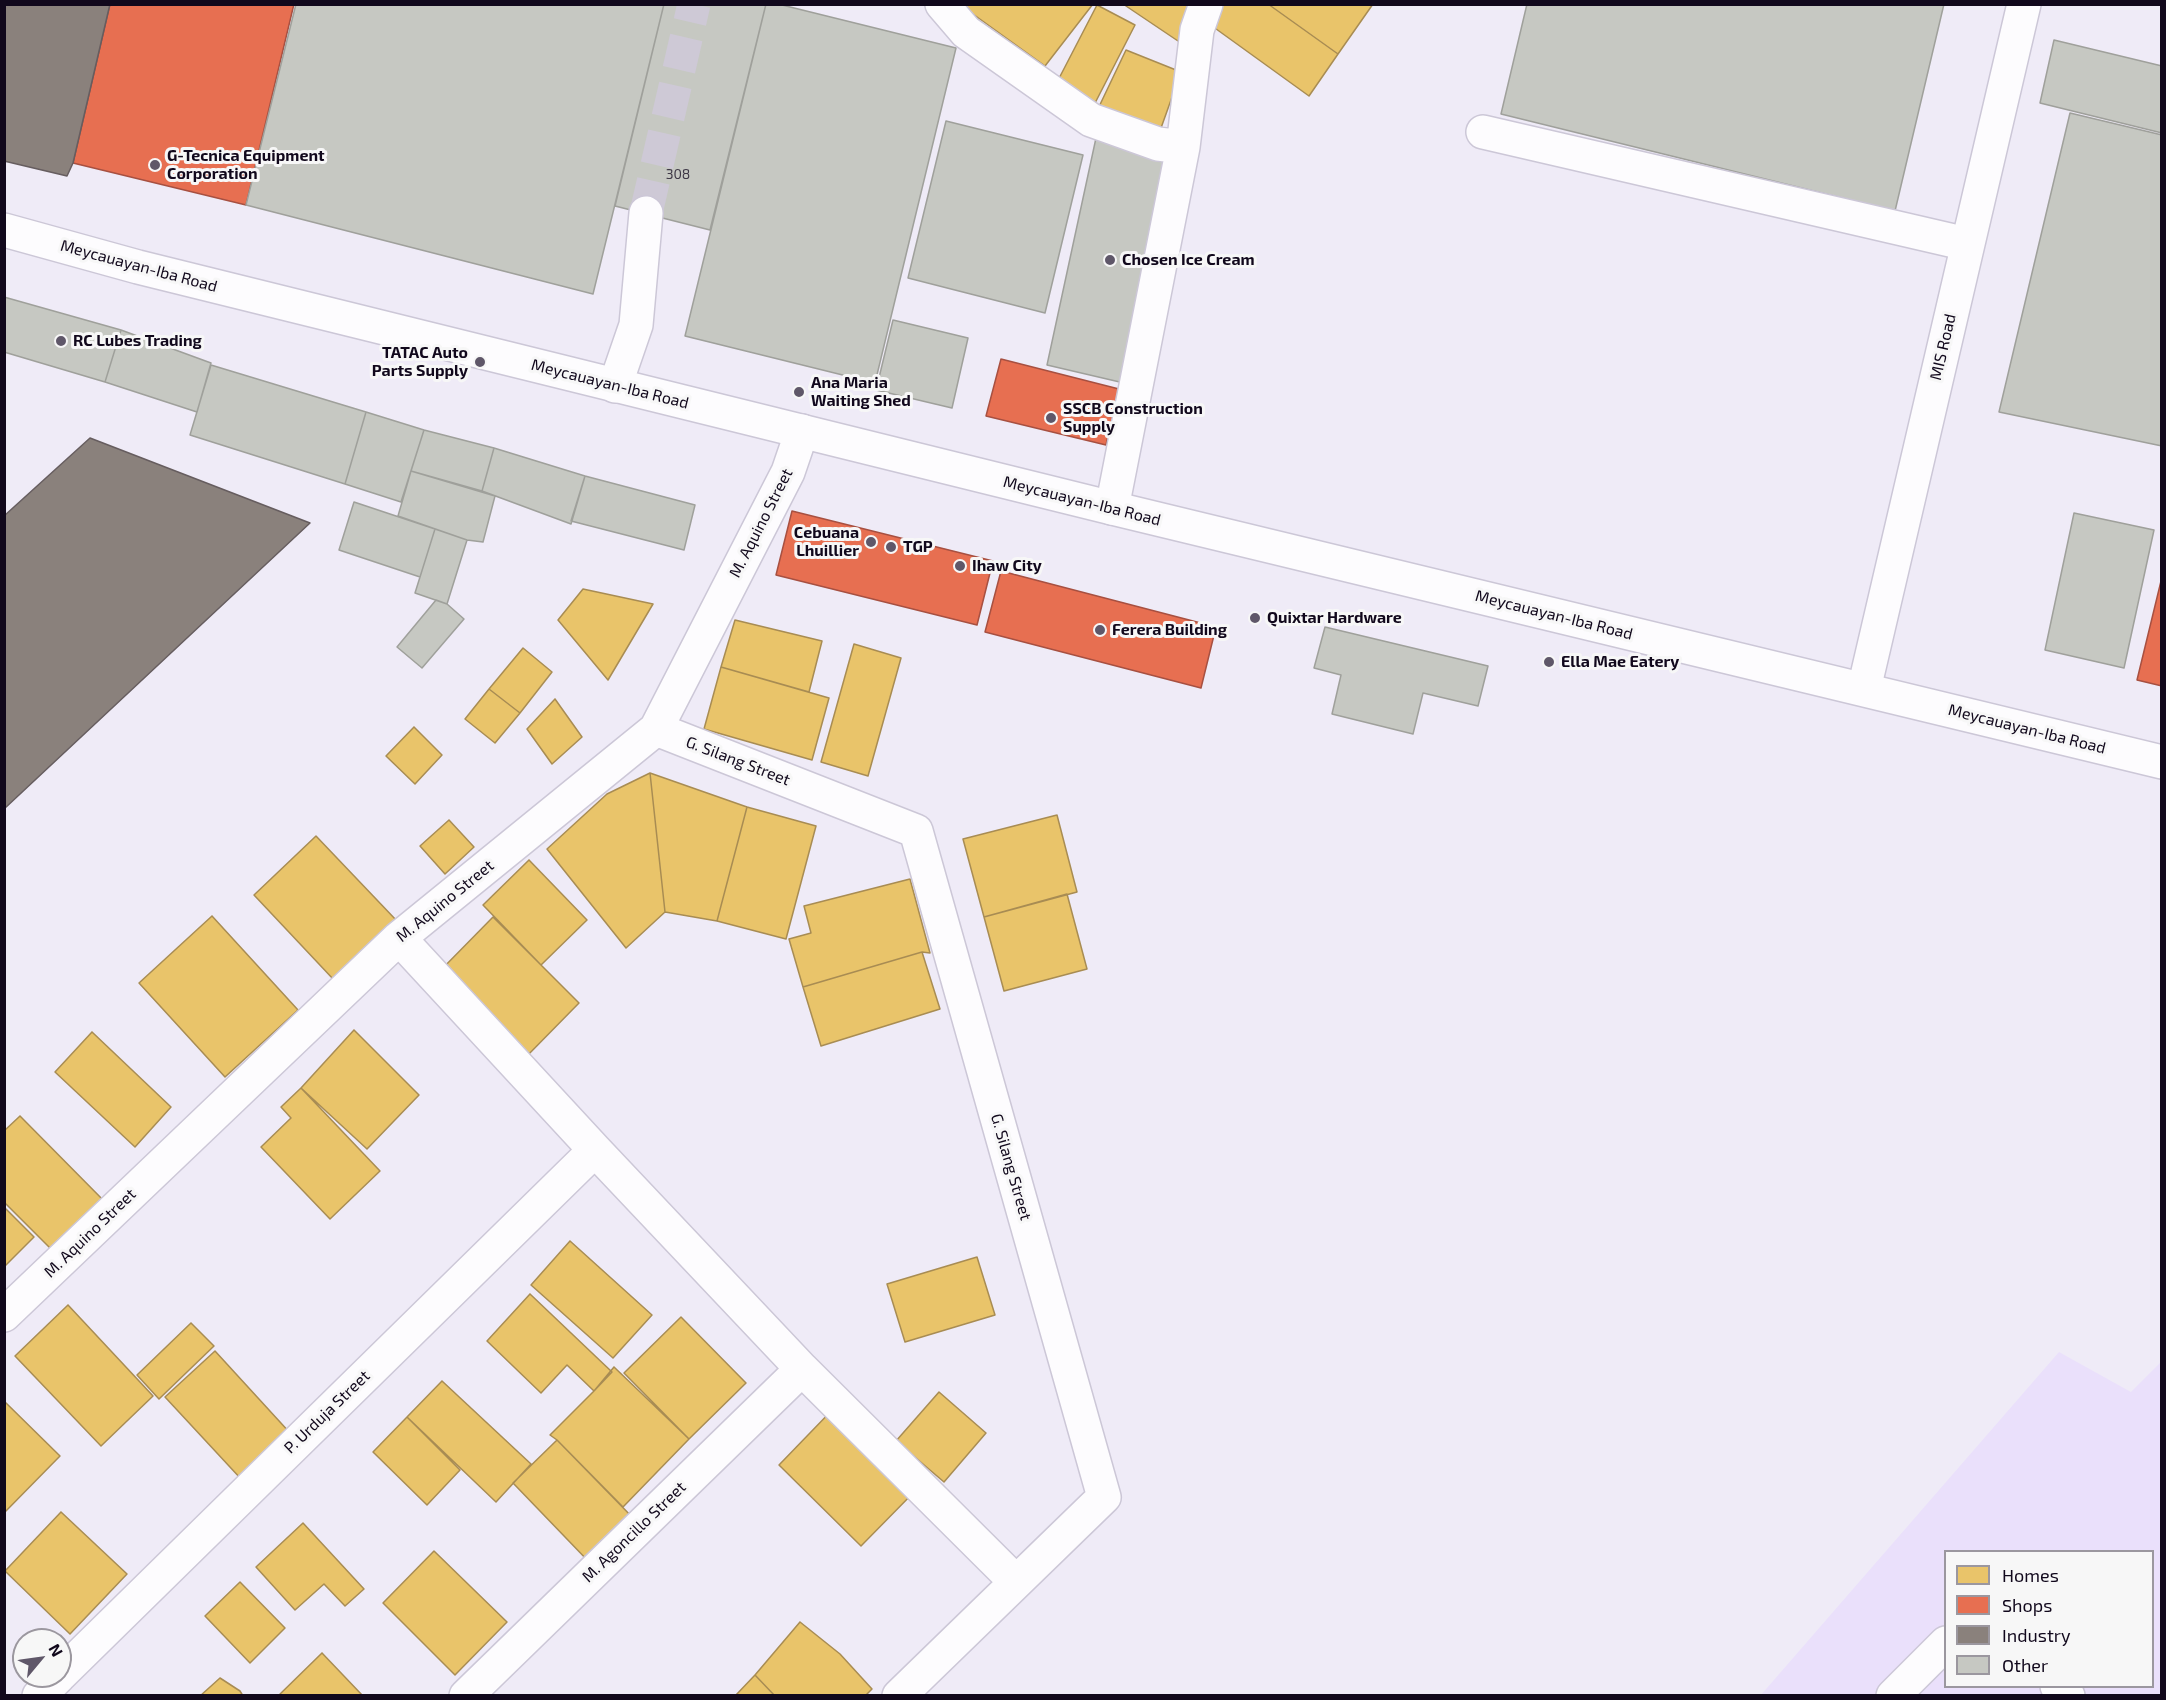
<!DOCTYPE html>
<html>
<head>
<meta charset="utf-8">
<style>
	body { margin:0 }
	#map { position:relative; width:2166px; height:1700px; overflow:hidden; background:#efebf7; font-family:"Exo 2",sans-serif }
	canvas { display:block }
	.frame { position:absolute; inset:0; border:6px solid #11081c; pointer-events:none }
	.legend { position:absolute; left:1944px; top:1550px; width:210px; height:138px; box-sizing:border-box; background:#f7f7f7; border:2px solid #9b979f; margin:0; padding:8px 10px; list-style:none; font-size:18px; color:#11081c }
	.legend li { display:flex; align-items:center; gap:12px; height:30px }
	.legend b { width:30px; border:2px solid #9b979f }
	.north { position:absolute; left:12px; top:1628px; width:60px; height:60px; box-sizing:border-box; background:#f7f7f7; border:2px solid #9b979f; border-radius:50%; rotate:61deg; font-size:16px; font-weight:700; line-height:24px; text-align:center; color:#11081c }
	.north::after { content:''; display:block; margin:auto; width:21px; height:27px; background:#5f5769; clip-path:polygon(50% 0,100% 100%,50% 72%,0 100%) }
</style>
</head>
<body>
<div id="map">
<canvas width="2166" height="1700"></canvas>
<div class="frame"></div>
<ul class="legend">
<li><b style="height:16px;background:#e9c46a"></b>Homes</li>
<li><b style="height:16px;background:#e76f51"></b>Shops</li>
<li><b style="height:16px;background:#8a817c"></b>Industry</li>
<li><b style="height:16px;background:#c6c8c2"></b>Other</li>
</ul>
<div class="north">N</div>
</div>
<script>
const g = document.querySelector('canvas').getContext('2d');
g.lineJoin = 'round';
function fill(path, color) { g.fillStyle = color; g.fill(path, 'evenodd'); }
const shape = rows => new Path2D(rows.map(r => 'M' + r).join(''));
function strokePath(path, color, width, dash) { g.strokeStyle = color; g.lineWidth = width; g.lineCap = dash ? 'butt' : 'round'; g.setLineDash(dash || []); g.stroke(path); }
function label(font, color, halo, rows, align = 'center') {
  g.font = font + ' "Exo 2",sans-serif'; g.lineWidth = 6; g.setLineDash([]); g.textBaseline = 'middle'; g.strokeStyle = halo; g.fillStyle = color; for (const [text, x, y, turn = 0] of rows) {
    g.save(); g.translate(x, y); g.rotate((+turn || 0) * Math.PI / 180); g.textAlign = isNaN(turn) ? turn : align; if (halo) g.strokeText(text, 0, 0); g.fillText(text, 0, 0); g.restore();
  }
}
fill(shape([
	[2059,1352,2131,1392,2161,1362,2161,1695,1760,1696],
	[1946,1552,2152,1552,2152,1686,1946,1686]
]), '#eae0fb');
const homes = shape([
	[959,4,1093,4,1045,66,959,4],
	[1123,4,1190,4,1199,11,1178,41,1123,4],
	[1220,4,1268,4,1338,54,1309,96,1212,26,1220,4],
	[1268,4,1373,4,1338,54,1268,4],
	[1097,5,1135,25,1092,109,1054,88,1097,5],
	[1126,50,1181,72,1156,142,1096,113,1126,50],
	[583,589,653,604,608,680,558,620,583,589],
	[735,620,822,641,809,692,721,667,735,620],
	[854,644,901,658,868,776,821,762,854,644],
	[523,648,552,672,520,713,489,689,523,648],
	[721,667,829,698,812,760,704,729,721,667],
	[489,689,520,713,495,743,465,719,489,689],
	[555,699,582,737,552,764,527,729,555,699],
	[414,727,442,755,415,784,386,756,414,727],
	[650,773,665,912,626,948,547,849,607,794,650,773],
	[650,773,747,807,717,921,665,912,650,773],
	[747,807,816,826,786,939,717,921,747,807],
	[1057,815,1077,892,984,917,963,839,1057,815],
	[449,820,474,847,445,874,420,846,449,820],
	[316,836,397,921,334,980,254,895,316,836],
	[529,860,587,920,541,965,483,905,529,860],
	[910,879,930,953,922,952,803,987,789,939,811,933,804,906,910,879],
	[1067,894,1087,969,1004,991,984,917,1067,894],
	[212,916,298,1010,225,1077,139,983,212,916],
	[493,917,579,1003,524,1059,438,973,493,917],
	[922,952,940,1009,821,1046,803,987,922,952],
	[354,1030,419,1095,367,1149,301,1088,354,1030],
	[92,1032,171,1107,135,1147,55,1072,92,1032],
	[301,1088,380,1171,330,1219,261,1147,291,1118,281,1107,301,1088],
	[20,1116,110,1207,59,1257,4,1202,4,1131,20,1116],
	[4,1207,34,1237,4,1267,4,1207],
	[570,1241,652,1315,613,1358,531,1285,570,1241],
	[977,1257,995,1315,905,1342,887,1284,977,1257],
	[530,1294,612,1372,594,1391,567,1365,541,1393,487,1341,530,1294],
	[68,1305,153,1396,101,1446,15,1356,68,1305],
	[681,1317,746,1383,689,1439,624,1373,681,1317],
	[191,1323,214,1346,159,1399,137,1375,191,1323],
	[215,1351,291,1434,242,1480,165,1397,215,1351],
	[614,1367,689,1439,623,1507,557,1440,550,1435,594,1391,614,1367],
	[442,1381,531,1464,496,1502,407,1417,442,1381],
	[939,1392,986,1433,944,1482,896,1441,939,1392],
	[4,1401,60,1456,4,1513,4,1401],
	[837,1405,919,1487,861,1546,779,1465,837,1405],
	[407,1417,460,1470,427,1505,373,1452,407,1417],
	[557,1440,636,1521,591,1564,513,1483,557,1440],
	[61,1512,127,1574,70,1634,5,1571,61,1512],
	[303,1523,364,1589,345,1606,324,1584,295,1610,256,1567,303,1523],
	[434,1551,507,1622,455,1675,383,1603,434,1551],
	[240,1582,285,1628,250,1663,205,1616,240,1582],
	[800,1622,840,1654,872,1689,865,1696,775,1696,755,1675,800,1622],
	[322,1653,363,1696,278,1696,322,1653],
	[755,1675,775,1696,735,1696,755,1675],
	[220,1678,240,1691,243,1696,200,1696,220,1678]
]);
fill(homes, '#e9c46a');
strokePath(homes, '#a88c53', 1.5);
const shops = shape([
	[110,4,294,4,246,205,73,163,110,4],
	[1001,359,1119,389,1106,445,986,416,1001,359],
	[792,511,993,561,977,625,776,575,792,511],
	[1001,571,1216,627,1201,688,985,632,1001,571],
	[2162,577,2162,686,2137,680,2162,577]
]);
fill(shops, '#e76f51');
strokePath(shops, '#a75041', 1.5);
const industry = shape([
	[4,4,110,4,73,163,67,176,4,161,4,4],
	[90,438,310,523,4,809,4,516,90,438]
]);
fill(industry, '#8a817c');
strokePath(industry, '#665d5f', 1.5);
const building = shape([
	[296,4,664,4,593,294,246,205,296,4],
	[664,4,766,4,710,230,615,206,664,4],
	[766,4,778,4,956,48,875,383,685,336,766,4],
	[1527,4,1944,4,1895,211,1501,114,1527,4],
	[2054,40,2162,66,2162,133,2040,103,2054,40],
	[2070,113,2162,135,2162,446,1999,412,2070,113],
	[946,121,1083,155,1045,313,908,278,946,121],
	[1096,138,1174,155,1124,383,1047,365,1096,138],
	[4,297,121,330,105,382,4,352,4,297],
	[893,320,968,338,952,408,876,390,893,320],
	[121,330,211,363,197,412,105,382,121,330],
	[211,365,366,412,345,484,190,435,211,365],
	[366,412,424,430,401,502,345,484,366,412],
	[424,430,494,448,482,491,411,471,424,430],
	[494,448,585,476,571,524,482,491,494,448],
	[411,471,495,496,483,542,467,540,398,516,411,471],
	[585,476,695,505,684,550,571,521,585,476],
	[354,502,435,529,420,577,339,550,354,502],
	[2074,513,2154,530,2124,668,2045,650,2074,513],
	[435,529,467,540,447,604,415,593,435,529],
	[436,600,447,604,464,619,422,668,397,647,436,600],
	[1325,627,1488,666,1478,706,1423,693,1413,734,1332,714,1341,675,1314,668,1325,627]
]);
fill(building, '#c6c8c2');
strokePath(building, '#9fa09b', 1.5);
strokePath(shape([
	[646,213,694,4]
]), '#cec9d6', 33, [33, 16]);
const minor = shape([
	[942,4,966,32,1091,120,1158,144,1183,147],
	[1483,132,1967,244],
	[615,386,636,325,646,213],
	[1112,508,1183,147,1197,30,1206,4],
	[1864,689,2024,4],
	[656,729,916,831,1104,1497,899,1696],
	[399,938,595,1150,802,1369,1016,1582],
	[4,1315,399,938,656,729,788,472,802,431],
	[60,1675,595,1150],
	[2057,1686,2068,1696],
	[39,1696,59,1676],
	[466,1696,802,1369],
	[1893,1696,1946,1643]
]);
const major = shape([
	[4,230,138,267,1112,508,2162,762]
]);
strokePath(minor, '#ccc7d7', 36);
strokePath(major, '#ccc7d7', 36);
strokePath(minor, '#fdfcfe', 33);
strokePath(major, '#fdfcfe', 33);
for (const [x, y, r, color] of [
	[155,165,6,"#5f5769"],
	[1110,260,6,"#5f5769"],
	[61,341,6,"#5f5769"],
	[480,362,6,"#5f5769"],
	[799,392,6,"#5f5769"],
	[1051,418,6,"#5f5769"],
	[871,542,6,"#5f5769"],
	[891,547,6,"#5f5769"],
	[960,566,6,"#5f5769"],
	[1255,618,6,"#5f5769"],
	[1100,630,6,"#5f5769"],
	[1549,662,6,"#5f5769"]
]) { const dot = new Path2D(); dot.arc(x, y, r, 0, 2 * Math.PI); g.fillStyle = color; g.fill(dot); strokePath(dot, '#f7f7f7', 2); }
label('14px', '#3e3846', null, [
	["308",678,174]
]);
label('bold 16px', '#11081c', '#f7f7f7', [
	["G-Tecnica Equipment",167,156],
	["Corporation",167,174],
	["Chosen Ice Cream",1122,260],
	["RC Lubes Trading",73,341],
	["TATAC Auto",468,353,"right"],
	["Parts Supply",468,371,"right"],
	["Ana Maria",811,383],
	["Waiting Shed",811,401],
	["SSCB Construction",1063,409],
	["Supply",1063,427],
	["Cebuana",859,533,"right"],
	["Lhuillier",859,551,"right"],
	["TGP",903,547],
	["Ihaw City",972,566],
	["Quixtar Hardware",1267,618],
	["Ferera Building",1112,630],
	["Ella Mae Eatery",1561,662]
], 'left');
label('16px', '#11081c', '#f7f7f7', [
	["Meycauayan-Iba Road",139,266,15],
	["MIS Road",1943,347,-77],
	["Meycauayan-Iba Road",610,384,14],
	["Meycauayan-Iba Road",1082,501,14],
	["M. Aquino Street",761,523,-63],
	["Meycauayan-Iba Road",1554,615,14],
	["Meycauayan-Iba Road",2027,729,14],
	["G. Silang Street",738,761,21],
	["M. Aquino Street",445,901,-39],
	["G. Silang Street",1011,1167,74],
	["M. Aquino Street",90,1233,-44],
	["P. Urduja Street",327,1412,-44],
	["M. Agoncillo Street",634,1532,-44]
]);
</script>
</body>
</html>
